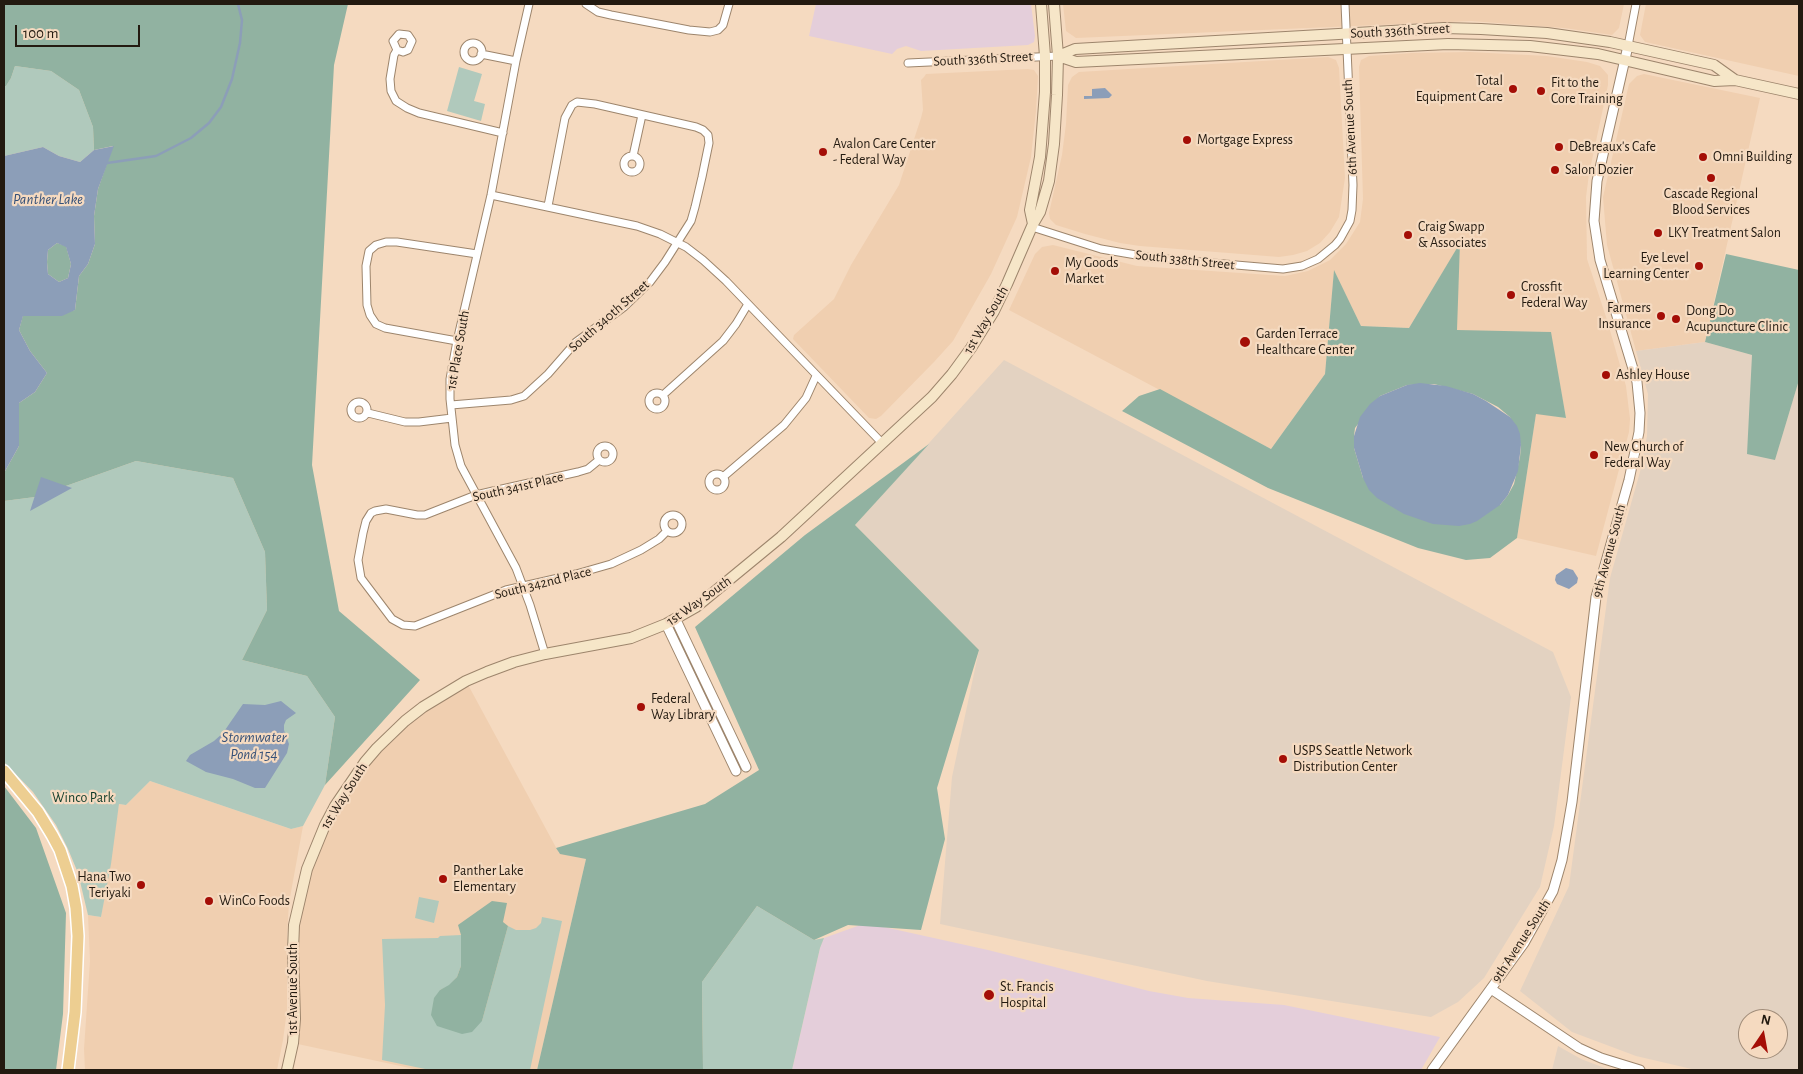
<!DOCTYPE html>
<html>
<head>
<meta charset="utf-8">
<style>
	body { margin:0 }
	#map { position:relative; width:1803px; height:1074px; overflow:hidden; background:#f5dac0; font-family:"Alegreya Sans",sans-serif }
	canvas { display:block }
	.frame { position:absolute; inset:0; border:5px solid #231a10; pointer-events:none }
	.north { position:absolute; left:1738px; top:1009px; width:50px; height:50px; box-sizing:border-box; background:#f5dac0; border:1px solid #a18d7a; border-radius:50%; rotate:12deg; font-size:14px; font-weight:700; line-height:20px; text-align:center; color:#231a10 }
	.north::after { content:''; display:block; margin:auto; width:18px; height:22px; background:#a40e06; clip-path:polygon(50% 0,100% 100%,50% 72%,0 100%) }
	.scale { position:absolute; left:15px; top:25px; width:125px; height:22px; box-sizing:border-box; border:2px solid #231a10; border-top:0; padding-left:6px; font-size:15px; line-height:18px; white-space:nowrap; color:#231a10; -webkit-text-stroke:4px #f5dac0; paint-order:stroke }
</style>
</head>
<body>
<div id="map">
<canvas width="1803" height="1074"></canvas>
<div class="frame"></div>
<div class="north">N</div>
<div class="scale">100 m</div>
</div>
<script>
const g = document.querySelector('canvas').getContext('2d');
g.lineJoin = 'round';
function fill(path, color) { g.fillStyle = color; g.fill(path, 'evenodd'); }
const shape = rows => new Path2D(rows.map(r => 'M' + r).join(''));
function strokePath(path, color, width, dash) { g.strokeStyle = color; g.lineWidth = width; g.lineCap = dash ? 'butt' : 'round'; g.setLineDash(dash || []); g.stroke(path); }
function label(font, color, halo, rows, align = 'center') {
  g.font = font + ' "Alegreya Sans",sans-serif'; g.lineWidth = 4.5; g.setLineDash([]); g.textBaseline = 'middle'; g.strokeStyle = halo; g.fillStyle = color; for (const [text, x, y, turn = 0] of rows) {
    g.save(); g.translate(x, y); g.rotate((+turn || 0) * Math.PI / 180); g.textAlign = isNaN(turn) ? turn : align; if (halo) g.strokeText(text, 0, 0); g.fillText(text, 0, 0); g.restore();
  }
}
fill(shape([
	[1063,4,1624,4,1619,28,1612,35,1564,28,1471,21,1076,38,1066,31],
	[1646,4,1799,4,1799,76,1645,42,1640,35],
	[1470,52,1547,56,1587,62,1600,66,1608,75,1608,85,1589,174,1586,197,1587,259,1607,320,1626,386,1630,419,1629,432,1596,556,1517,538,1536,413,1566,418,1550,332,1456,331,1460,244,1409,328,1361,326,1334,271,1325,374,1271,449,1009,310,1035,254,1042,247,1053,245,1137,266,1285,276,1308,271,1330,260,1346,244,1360,222,1363,199,1359,67,1361,60,1369,56,1412,53],
	[1328,57,1336,60,1339,68,1345,178,1339,217,1330,232,1320,243,1307,251,1293,255,1279,257,1140,246,1120,243,1085,234,1056,225,1050,219,1049,213,1062,155,1066,124,1068,85,1072,77,1079,72],
	[1028,69,1034,70,1038,76,1036,111,1031,157,1017,217,991,274,953,341,934,362,881,416,876,419,869,418,793,339,794,335,834,299,851,265,899,185,921,118,923,110,921,80,924,77,926,74],
	[1644,74,1760,98,1705,342,1636,351,1607,245,1603,197,1629,84,1637,76],
	[466,681,559,853,586,859,537,1070,419,1070,293,1043,294,925,325,825,391,734],
	[150,781,291,829,303,826,289,903,287,936,287,1010,283,1040,277,1070,85,1070,84,1049,90,961,88,915,101,917,119,804,126,805]
]), '#f0cfb0');
fill(shape([
	[1705,342,1752,355,1775,460,1799,380,1799,1070,1696,1070,1636,1056,1572,1032,1520,991,1569,886,1610,578,1640,472,1647,436,1648,394,1636,351],
	[1748,1019,1778,1019,1778,1049,1748,1049],
	[1004,360,1553,652,1571,697,1554,826,1540,887,1484,978,1458,1002,1431,1017,1207,981,940,924,952,777,979,650,855,525],
	[1558,1046,1581,1059,1610,1070,1552,1070]
]), '#e3d2c1');
fill(shape([
	[816,4,1031,4,1035,36,1034,42,1028,45,921,51,906,46,897,49,892,54,809,36],
	[866,923,988,950,1149,991,1188,998,1284,1005,1440,1037,1421,1070,792,1070,820,948,824,938]
]), '#e4ceda');
fill(shape([
	[15,66,51,71,79,90,93,127,94,150,80,162,59,156,43,147,4,156,4,86,6,86,11,78],
	[459,67,482,74,474,101,485,104,481,121,447,111],
	[136,461,233,478,265,552,267,610,242,660,307,676,335,717,325,785,303,826,291,829,150,781,126,805,119,804,111,864,101,917,88,915,78,873,68,849,56,825,33,792,4,762,4,501,35,497],
	[419,897,439,901,434,923,415,918],
	[757,906,814,940,824,938,820,948,792,1070,703,1070,702,982],
	[542,917,562,921,530,1070,430,1070,382,1060,385,1005,382,939,438,938,440,936,461,935,461,966,457,977,449,986,440,990,482,1021,508,926,516,930,530,930,536,928,541,923]
]), '#b0c9bc');
fill(shape([
	[4,4,348,4,334,65,312,465,339,611,420,680,325,785,335,717,307,676,242,660,267,610,265,552,233,478,136,461,35,497,4,501,4,473,19,446,19,403,35,392,47,373,30,351,19,330,23,315,37,316,75,310,79,276,88,264,95,244,94,216,98,189,113,146,94,150,93,127,79,90,51,71,15,66,11,78,6,86,4,86],
	[57,243,66,246,71,264,68,278,59,282,48,274,47,262,48,250],
	[1460,243,1457,330,1551,332,1566,418,1536,414,1517,538,1490,558,1466,560,1418,548,1268,488,1122,411,1139,396,1160,389,1271,449,1325,374,1334,270,1361,326,1409,328],
	[1434,384,1473,394,1498,407,1510,417,1521,445,1520,457,1514,484,1508,495,1500,505,1363,478,1354,448,1354,436,1355,428,1380,396,1407,385],
	[1726,254,1799,270,1799,380,1775,460,1747,454,1752,355,1705,342],
	[929,444,855,525,979,650,937,788,945,839,921,930,848,925,814,940,757,906,702,982,703,1070,537,1070,586,859,560,854,556,848,705,804,759,770,695,627,805,535],
	[4,786,36,828,66,913,63,1014,56,1070,4,1070],
	[492,901,507,903,503,922,508,926,482,1021,472,1032,462,1034,437,1026,431,1015,434,998,440,990,449,985,457,977,461,966,461,935,458,925]
]), '#91b2a1');
fill(shape([
	[1105,88,1112,95,1109,98,1084,99,1084,96,1092,96,1092,89],
	[114,146,98,189,94,216,95,244,88,264,79,276,75,310,62,316,23,316,19,330,30,351,47,373,35,392,19,403,19,446,4,473,4,156,43,147,59,156,80,162,94,150],
	[57,243,66,247,71,264,68,278,59,282,48,274,47,262,48,250],
	[1420,383,1446,386,1473,394,1486,401,1510,417,1517,426,1520,434,1521,445,1518,471,1508,495,1500,505,1477,521,1470,524,1459,526,1433,524,1404,514,1377,498,1369,490,1363,478,1354,448,1354,436,1360,417,1370,404,1380,396,1407,385],
	[41,477,72,488,30,511],
	[1566,568,1573,570,1578,578,1577,583,1569,589,1557,584,1555,580,1556,575],
	[281,701,296,713,286,720,284,725,284,730,289,744,287,753,265,788,255,788,233,779,206,772,186,761,190,755,214,741,223,733,243,704,265,705]
]), '#8c9eb8');
strokePath(shape([
	[107,163,156,156,191,138,209,123,221,107,232,79,240,43,242,20,238,4]
]), '#8c9eb8', 2.5);
const minor = shape([
	[529,4,516,61,491,195,457,341,450,379,450,399,455,445,461,466,516,568,530,605,545,654],
	[586,4,598,12,611,15,689,30,710,32,718,30,723,25,729,4],
	'464 52a9 9 0 1 1 18 0a9 9 0 1 1-18 0Z',
	[1628,46,1636,4],
	[397,50,403,52,408,50,412,41,408,35,399,34,393,41,397,50,394,55,390,79,391,91,396,101,407,108,419,113,503,133],
	[481,54,516,61],
	[908,63,1058,56],
	'624 164a8 8 0 1 1 16 0a8 8 0 1 1-16 0Z',
	[633,156,642,115],
	[491,195,637,226,660,234,686,247,703,260,726,281,882,443],
	[1032,227,1101,249,1154,258,1283,269,1302,266,1318,259,1335,245,1340,239,1350,221,1352,210,1353,185,1345,4],
	[457,341,385,328,376,324,370,315,367,305,366,266,369,251,376,245,386,242,397,242,477,254],
	'649 401a8 8 0 1 1 16 0a8 8 0 1 1-16 0Z',
	[663,395,723,341,736,324,748,304],
	'351 410a8 8 0 1 1 16 0a8 8 0 1 1-16 0Z',
	[451,405,511,400,524,396,548,374,576,342,624,307,650,282,665,262,691,221,695,207,702,177,709,143,708,135,703,130,696,127,595,104,577,102,572,105,565,118,548,206],
	[368,413,405,422,419,422,452,418],
	'597 454a8 8 0 1 1 16 0a8 8 0 1 1-16 0Z',
	[599,460,588,469,578,472,493,491,476,495,425,515,417,515,386,509,375,511,371,513,366,521,363,533,358,560,361,578,392,619,403,625,415,626,506,590,576,574,611,564,641,550,659,539,667,531],
	'709 482a8 8 0 1 1 16 0a8 8 0 1 1-16 0Z',
	[723,477,784,425,806,398,816,376],
	'664 524a9 9 0 1 1 18 0a9 9 0 1 1-18 0Z'
]);
const tertiary = shape([
	[676,620,746,767],
	[666,624,736,771],
	[1491,989,1579,1048,1601,1058,1640,1070],
	[1432,1070,1524,943,1553,891,1562,860,1572,802,1596,597,1629,480,1639,432,1640,413,1637,382,1600,260,1594,221,1597,181,1628,46]
]);
const secondary = shape([
	[1058,56,1076,62,1448,44,1530,46,1598,54,1714,81,1735,80,1799,94],
	[1058,56,1075,49,1444,28,1481,29,1547,33,1610,42,1714,65,1735,80],
	[1033,224,1030,210,1040,157,1045,92,1045,56,1041,4],
	[287,1070,293,1043,295,1019,293,951,294,925,307,869,325,825,335,806,365,762,377,748,405,721,423,707,466,681,487,672,514,662,545,654,631,638,666,624,696,607,781,537,932,397,952,374,971,348,994,311,1007,284,1033,224,1040,212,1049,181,1054,144,1057,95,1058,56,1054,4]
]);
const primary = shape([
	[4,771,38,812,52,835,60,850,72,886,76,908,78,936,75,1012,68,1070]
]);
strokePath(minor, '#9d856c', 9);
strokePath(tertiary, '#9d856c', 11);
strokePath(secondary, '#9d856c', 12);
strokePath(primary, '#fff', 14);
strokePath(minor, '#fff', 7);
strokePath(tertiary, '#fff', 9);
strokePath(secondary, '#f6e6c8', 10);
strokePath(primary, '#edce91', 11);
for (const [x, y, r, color] of [
	[1513,89,5,"#a40e06"],
	[1541,91,5,"#a40e06"],
	[1187,140,5,"#a40e06"],
	[1559,147,5,"#a40e06"],
	[823,152,5,"#a40e06"],
	[1703,157,5,"#a40e06"],
	[1555,170,5,"#a40e06"],
	[1711,178,5,"#a40e06"],
	[1658,233,5,"#a40e06"],
	[1408,235,5,"#a40e06"],
	[1699,266,5,"#a40e06"],
	[1055,271,5,"#a40e06"],
	[1511,295,5,"#a40e06"],
	[1661,316,5,"#a40e06"],
	[1676,319,5,"#a40e06"],
	[1245,342,6,"#a40e06"],
	[1606,375,5,"#a40e06"],
	[1594,455,5,"#a40e06"],
	[641,707,5,"#a40e06"],
	[1283,759,5,"#a40e06"],
	[443,879,5,"#a40e06"],
	[141,885,5,"#a40e06"],
	[209,901,5,"#a40e06"],
	[989,995,6,"#a40e06"]
]) { const dot = new Path2D(); dot.arc(x, y, r, 0, 2 * Math.PI); g.fillStyle = color; g.fill(dot); strokePath(dot, '#f5dac0', 2); }
label('14px', '#231a10', '#f5dac0', [
	["South 336th Street",1400,31,-3],
	["South 336th Street",983,59,-3],
	["6th Avenue South",1350,127,-93],
	["South 338th Street",1185,260,6],
	["South 340th Street",609,316,-41],
	["1st Way South",986,320,-60],
	["1st Place South",458,350,-80],
	["South 341st Place",518,487,-13],
	["9th Avenue South",1609,551,-75],
	["South 342nd Place",543,583,-14],
	["1st Way South",699,601,-35],
	["1st Way South",344,796,-58],
	["9th Avenue South",1521,941,-57],
	["1st Avenue South",293,989,-90]
]);
label('14px', '#231a10', '#f5dac0', [
	["Total",1503,81,"right"],
	["Equipment Care",1503,97,"right"],
	["Fit to the",1551,83],
	["Core Training",1551,99],
	["Mortgage Express",1197,140],
	["Avalon Care Center",833,144],
	["- Federal Way",833,160],
	["DeBreaux's Cafe",1569,147],
	["Omni Building",1713,157],
	["Salon Dozier",1565,170],
	["Cascade Regional",1711,194,"center"],
	["Blood Services",1711,210,"center"],
	["Craig Swapp",1418,227],
	["& Associates",1418,243],
	["LKY Treatment Salon",1668,233],
	["Eye Level",1689,258,"right"],
	["Learning Center",1689,274,"right"],
	["My Goods",1065,263],
	["Market",1065,279],
	["Crossfit",1521,287],
	["Federal Way",1521,303],
	["Farmers",1651,308,"right"],
	["Insurance",1651,324,"right"],
	["Dong Do",1686,311],
	["Acupuncture Clinic",1686,327],
	["Garden Terrace",1256,334],
	["Healthcare Center",1256,350],
	["Ashley House",1616,375],
	["New Church of",1604,447],
	["Federal Way",1604,463],
	["Federal",651,699],
	["Way Library",651,715],
	["USPS Seattle Network",1293,751],
	["Distribution Center",1293,767],
	["Panther Lake",453,871],
	["Elementary",453,887],
	["Hana Two",131,877,"right"],
	["Teriyaki",131,893,"right"],
	["WinCo Foods",219,901],
	["St. Francis",1000,987],
	["Hospital",1000,1003]
], 'left');
label('14px', '#0e3b29', '#f5dac0', [
	["Winco Park",83,798]
]);
label('italic 15px', '#355077', '#f5dac0', [
	["Panther Lake",48,199],
	["Stormwater",254,737],
	["Pond 154",254,754]
]);
</script>
</body>
</html>
